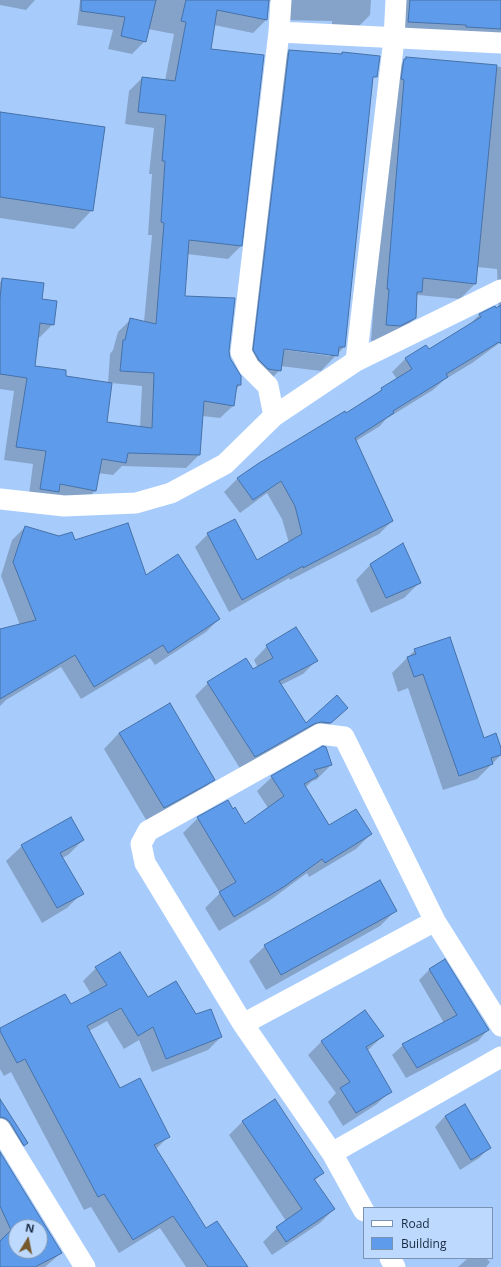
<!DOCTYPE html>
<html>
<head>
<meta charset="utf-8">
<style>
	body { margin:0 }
	#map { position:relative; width:501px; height:1267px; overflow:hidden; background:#a7ccfc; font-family:"Open Sans",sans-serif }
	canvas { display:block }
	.legend { position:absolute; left:363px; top:1207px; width:130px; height:52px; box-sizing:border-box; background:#bdd9fd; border:1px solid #7b93b2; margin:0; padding:5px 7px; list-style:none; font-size:12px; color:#182a41 }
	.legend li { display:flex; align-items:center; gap:8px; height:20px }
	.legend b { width:20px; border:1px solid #7b93b2 }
	.north { position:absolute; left:8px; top:1219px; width:40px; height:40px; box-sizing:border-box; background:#bdd9fd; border:1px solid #7b93b2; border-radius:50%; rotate:10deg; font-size:11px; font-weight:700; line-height:16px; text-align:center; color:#182a41 }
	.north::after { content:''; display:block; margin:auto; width:14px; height:18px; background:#76582d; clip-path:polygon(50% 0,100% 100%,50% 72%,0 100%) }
</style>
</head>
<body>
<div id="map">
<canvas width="501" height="1267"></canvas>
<ul class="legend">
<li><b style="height:5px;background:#fff"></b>Road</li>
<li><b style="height:11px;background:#5e9ceb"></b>Building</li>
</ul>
<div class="north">N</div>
</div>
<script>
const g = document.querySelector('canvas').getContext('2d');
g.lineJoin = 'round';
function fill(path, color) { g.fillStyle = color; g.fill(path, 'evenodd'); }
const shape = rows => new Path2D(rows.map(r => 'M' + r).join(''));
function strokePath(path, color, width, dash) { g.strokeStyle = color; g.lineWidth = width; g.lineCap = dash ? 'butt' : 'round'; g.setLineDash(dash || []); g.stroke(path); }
fill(shape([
	[0,0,35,0,26,10,0,5],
	[81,0,371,0,370,15,357,28,332,26,332,21,280,20,274,3,269,1,266,20,253,33,214,25,210,49,241,246,228,259,187,254,184,296,228,351,229,358,240,385,235,390,233,406,220,418,202,416,199,455,186,468,122,466,113,475,98,473,95,491,82,504,28,502,33,464,4,460,14,391,0,389,0,282,3,279,41,300,53,324,40,337,37,337,34,366,64,377,108,383,110,354,113,350,118,332,131,319,144,322,152,235,148,235,152,174,149,174,154,128,125,124,129,91,142,78,165,81,174,34,148,29,145,41,132,54,108,49,113,30,77,25,80,1],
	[111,383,142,386,140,428,105,423],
	[399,0,501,0,501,36,397,33],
	[289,51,340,55,342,53,344,347,321,371,280,366,280,370,264,386,243,376,273,67],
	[279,347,330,354,330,356,279,349],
	[407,58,501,67,501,349,501,342,472,363,444,380,433,390,386,419,380,426,356,441,392,521,379,534,290,580,289,578,229,612,195,547,208,534,256,561,289,543,282,519,267,493,240,513,224,492,237,479,259,464,346,414,375,395,382,389,397,379,392,372,405,359,426,346,428,350,468,326,479,315,495,308,499,315,497,269,477,267,476,283,460,299,418,295,416,296,415,318,399,334,384,341,371,341,391,74],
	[0,113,92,210,74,229,0,218],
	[25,527,74,542,145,577,219,619,206,632,155,665,150,658,81,699,61,667,6,700,0,706,0,630,20,625,1,576,12,540],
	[371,564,419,583,404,598,371,613,356,580],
	[267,646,317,660,303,674,281,685,305,724,347,708,317,736,241,770,195,696,208,683,253,670,258,668,254,660],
	[415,650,484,739,501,751,501,755,477,779,443,790,408,688,398,692,392,673],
	[119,733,214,779,199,794,148,823,104,749],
	[331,765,316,780,312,781,305,788,328,827,371,834,356,849,309,877,307,873,269,901,219,931,205,908,220,893,183,833,198,818,227,802,245,825,268,808,257,791,272,777],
	[71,818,83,840,68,855,62,858,82,893,67,908,42,923,6,861,22,846],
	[379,882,395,911,380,926,266,990,249,961,265,946],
	[96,968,147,999,196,1016,221,1037,208,1050,152,1072,139,1040,124,1049,107,1021,89,1031,120,1089,168,1137,155,1150,206,1230,247,1267,186,1267,160,1228,119,1253,91,1207,84,1210,11,1072,4,1076,0,1069,0,1029,70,1005,91,994,83,981],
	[430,969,488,1030,478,1041,406,1078,392,1055,403,1045,444,1023,419,980],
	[365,1011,383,1036,367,1051,390,1091,377,1104,343,1126,328,1102,336,1093,308,1055,321,1042],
	[7,1112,26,1143,16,1154,0,1134,0,1117],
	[445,1116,489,1148,479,1158,460,1170,435,1127],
	[243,1121,323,1173,314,1181,334,1209,320,1223,272,1255,263,1242,277,1228,286,1221,229,1135],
	[0,1154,61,1253,45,1267,0,1267],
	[16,1227,40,1227,40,1251,16,1251],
	[468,1258,486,1258,490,1262,486,1267,458,1267]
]), '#0003');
const building = shape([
	[81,0,156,0,146,42,121,36,125,17,81,11,81,0],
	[186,0,269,0,267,20,217,10,211,49,264,55,242,246,189,240,185,296,235,298,229,351,230,358,241,376,241,385,237,385,234,406,204,401,200,455,128,453,126,463,102,459,96,491,60,484,59,492,40,489,46,451,16,447,27,378,0,374,0,299,2,278,44,283,42,299,57,301,54,325,40,323,35,366,66,370,66,376,112,383,107,422,152,428,154,373,120,371,123,340,125,340,130,318,156,324,164,223,161,222,165,161,162,161,166,115,138,112,142,77,175,81,186,22,181,21,186,0],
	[410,0,501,0,501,29,466,27,466,25,408,22,410,0],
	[289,50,342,54,342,52,380,56,377,77,373,77,345,347,339,347,338,356,284,349,281,371,268,369,259,360,253,350,289,50],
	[406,57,497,65,476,284,423,278,422,292,417,292,416,318,400,326,386,325,389,289,387,289,404,80,401,79,404,59,406,59,406,57],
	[0,112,105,127,93,211,0,197,0,112],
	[501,305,501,344,499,342,446,374,448,377,393,411,394,413,355,438,393,521,303,568,303,566,242,600,207,533,235,519,257,560,302,534,295,506,281,481,253,500,237,478,259,463,345,411,346,413,382,390,381,388,412,369,405,358,426,345,429,349,481,317,479,314,495,306,496,308,501,305],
	[128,523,146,575,178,554,220,619,168,653,163,645,94,687,75,655,0,699,0,629,36,620,13,562,25,526,59,536,72,532,75,540,128,523],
	[403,543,421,583,386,598,370,564,403,543],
	[296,627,318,661,279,681,306,723,337,695,348,708,331,723,321,722,314,724,255,757,207,682,246,658,253,669,273,658,266,645,296,627],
	[450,637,484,738,496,733,501,748,501,755,491,758,493,764,459,776,423,674,414,677,407,657,416,654,414,649,450,637],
	[170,703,215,780,164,808,119,733,170,703],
	[323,746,326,747,332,765,314,770,318,776,304,784,329,825,356,809,372,834,325,863,322,859,285,886,234,917,219,892,236,882,197,817,228,800,233,809,235,807,245,824,284,796,271,776,323,746],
	[71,817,84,840,60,853,84,894,57,908,21,845,71,817],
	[380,880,397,911,281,975,264,945,380,880],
	[120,952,148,997,176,981,196,1014,211,1009,222,1037,166,1059,153,1027,138,1036,121,1008,87,1026,120,1088,140,1078,170,1137,154,1145,206,1228,217,1221,248,1267,208,1267,173,1216,133,1240,104,1194,98,1197,25,1059,17,1063,0,1031,0,1028,65,994,71,1004,107,985,95,967,120,952],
	[445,959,489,1030,417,1068,402,1044,457,1015,429,969,445,959],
	[365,1010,384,1036,366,1047,392,1092,356,1113,340,1088,350,1082,321,1041,365,1010],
	[0,1099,28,1143,24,1146,10,1122,5,1118,0,1117,0,1099],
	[275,1099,324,1173,314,1179,335,1209,286,1242,276,1227,302,1209,242,1121,275,1099],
	[465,1104,491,1148,471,1160,445,1116,465,1104],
	[0,1152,62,1253,35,1267,0,1267,0,1241,11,1230,0,1206,0,1152],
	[16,1227,40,1227,40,1251,16,1251,16,1227]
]);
fill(building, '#5e9ceb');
strokePath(building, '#4671a8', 1);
strokePath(shape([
	[279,32,501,43],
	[356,361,394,39,396,0],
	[274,416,268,386,249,367,241,352,279,32,281,0],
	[0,499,64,506,136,503,171,493,225,464,274,416,356,361,501,290],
	[243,1024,435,921],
	[0,1129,85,1267],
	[332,1153,501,1057],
	[364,1211,332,1153,243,1024,145,863,141,844,148,831,291,751,320,734,344,737,435,921,501,1026],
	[390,1258,395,1267]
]), '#fff', 21);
</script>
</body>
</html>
